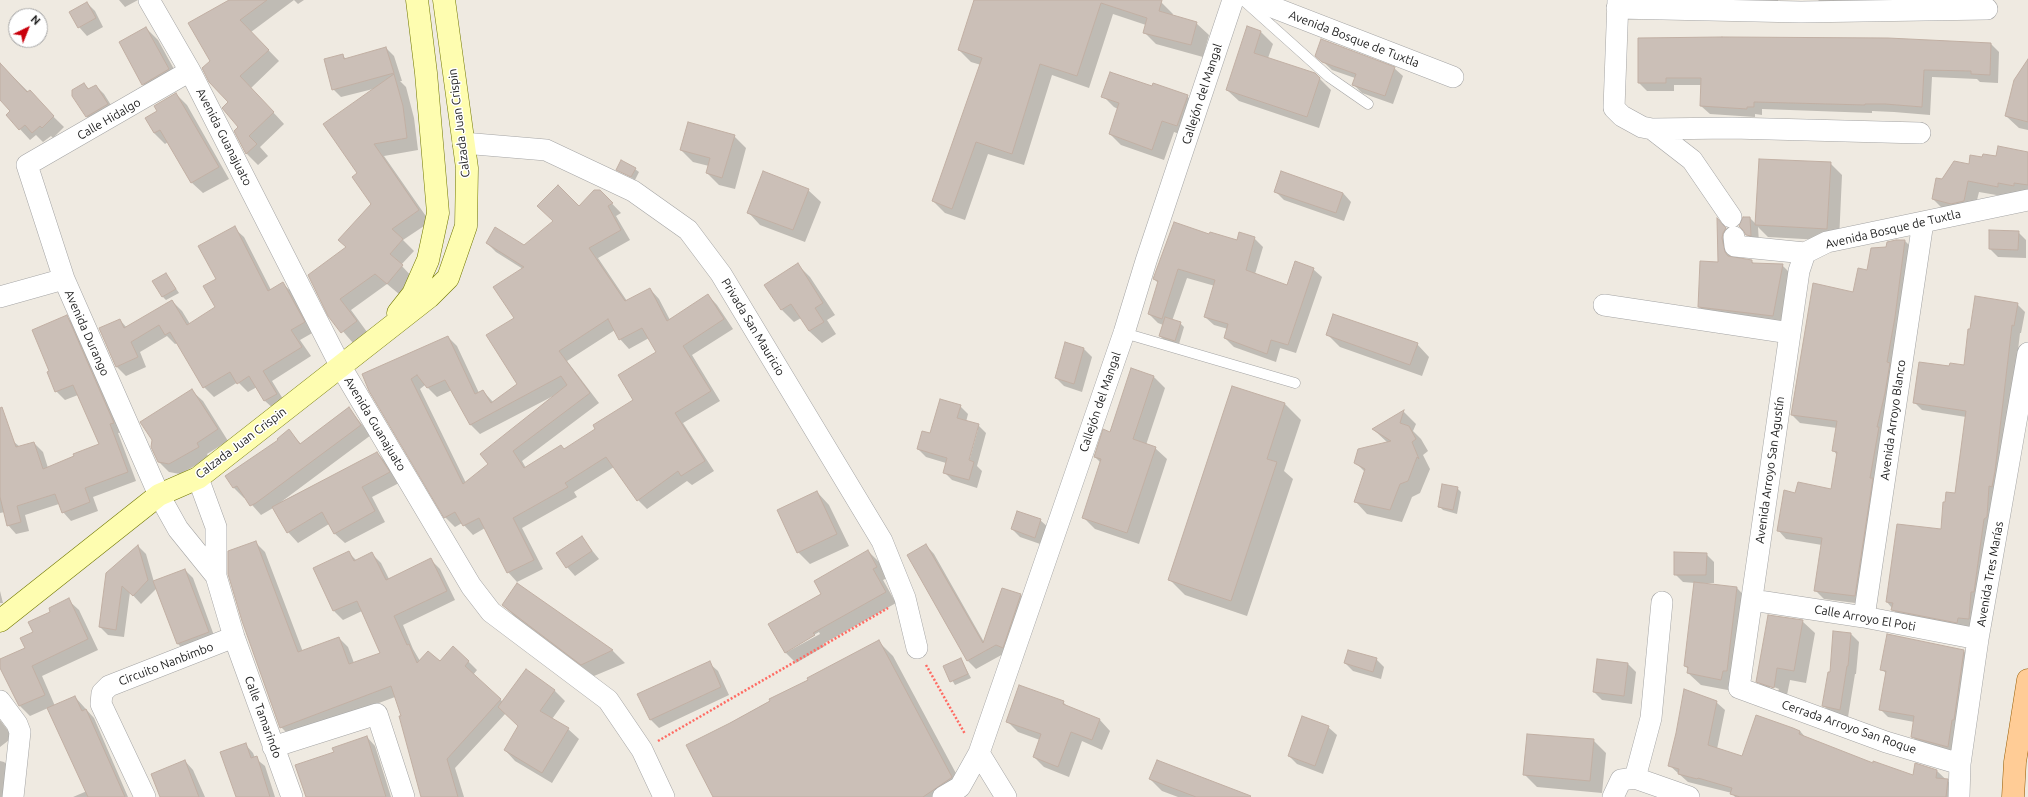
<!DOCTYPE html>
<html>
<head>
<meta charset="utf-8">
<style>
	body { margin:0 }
	#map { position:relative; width:2028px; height:797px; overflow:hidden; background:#efeae1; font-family:Ubuntu,sans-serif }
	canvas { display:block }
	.north { position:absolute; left:8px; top:8px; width:40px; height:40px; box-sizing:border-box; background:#fff; border:1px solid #a5a5a5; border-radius:50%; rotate:43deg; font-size:11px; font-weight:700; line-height:16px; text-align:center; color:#1d1d1d }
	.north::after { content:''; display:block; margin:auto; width:14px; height:18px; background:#c9000b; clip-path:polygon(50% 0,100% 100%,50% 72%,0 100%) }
</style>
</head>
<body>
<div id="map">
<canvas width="2028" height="797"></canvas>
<div class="north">N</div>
</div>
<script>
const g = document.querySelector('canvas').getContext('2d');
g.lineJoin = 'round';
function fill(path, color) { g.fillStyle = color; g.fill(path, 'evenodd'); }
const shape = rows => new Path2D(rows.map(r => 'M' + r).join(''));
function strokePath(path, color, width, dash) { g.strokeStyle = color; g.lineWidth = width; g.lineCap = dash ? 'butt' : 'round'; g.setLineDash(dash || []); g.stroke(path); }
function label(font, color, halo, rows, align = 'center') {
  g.font = font + ' Ubuntu,sans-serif'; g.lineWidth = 3; g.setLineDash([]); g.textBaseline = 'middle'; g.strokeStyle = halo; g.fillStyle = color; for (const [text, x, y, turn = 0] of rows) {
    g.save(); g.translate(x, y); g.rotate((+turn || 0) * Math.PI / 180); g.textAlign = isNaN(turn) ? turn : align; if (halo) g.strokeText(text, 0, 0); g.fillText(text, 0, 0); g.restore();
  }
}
fill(shape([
	[119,0,138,0,125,7],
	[231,0,294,0,251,32,279,61,251,88,284,124,260,147,268,156,258,165,247,154,235,131,239,127,211,61],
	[294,0,304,0,298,4],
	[975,0,1154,0,1161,2,1173,14,1172,16,1196,23,1209,35,1203,57,1156,44,1144,32,1146,25,1113,14,1089,88,1052,75,1024,165,988,154,965,220,945,213,933,201,981,65,971,62,959,50],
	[1739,0,1778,0,1778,5,1744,4],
	[1818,0,1873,0,1873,7,1825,7],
	[87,3,95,11,103,27,87,36,79,27,71,12],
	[146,28,158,40,181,82,156,96,143,84],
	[1247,28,1261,32,1273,44,1268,58,1319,78,1331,90,1319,128,1239,101,1227,90],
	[1639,39,1991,44,1999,52,1998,83,1980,82,1977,79,1932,77,1930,115,1894,112,1872,111,1872,113,1762,109,1762,115,1755,114,1755,117,1710,114,1701,106,1702,85,1674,85,1674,91,1647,91,1639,83],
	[386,48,394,56,402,81,400,81,406,87,414,118,418,150,384,156,430,222,403,240,414,251,401,265,413,278,399,294,387,284,351,310,367,332,353,343,329,315,347,248,373,204,359,173,377,88,341,97,333,89,342,55,347,60],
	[1317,56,1394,68,1403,76,1393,104,1362,93,1353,84,1355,78,1332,70],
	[0,64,64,127,53,138,51,136,43,142,36,135,30,140,7,115,11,111,0,99],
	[2028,74,2028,130,2019,128,2006,116],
	[84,84,90,90,96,86,104,94,116,113,95,125,87,117],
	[1152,88,1187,96,1198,107,1188,137,1174,132,1164,160,1121,145,1110,134,1118,109,1114,107,1103,96],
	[176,94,187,105,229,179,203,193,191,182,168,142,165,144,154,133,158,112],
	[734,136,746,148,735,189,719,185,707,173,709,166,693,162,681,150],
	[2028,153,2028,193,2008,197,1979,192,1974,212,1944,210,1933,199,1942,180,1983,159],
	[1830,163,1842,175,1839,241,1768,237,1758,227,1759,243,1755,243,1747,234,1750,218,1756,224],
	[617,169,635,169,639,172,635,180],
	[808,190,821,202,805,242,760,225,748,212],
	[600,191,621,213,616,216,630,240,598,258,627,301,650,289,659,299,670,320,708,295,717,305,733,329,692,355,720,401,683,423,714,471,692,485,687,481,647,509,638,500,614,467,574,492,577,497,522,528,543,569,517,582,508,572,485,528,473,535,462,523,455,527,445,517,370,390,448,337,457,346,479,393,483,391,493,402,518,384,515,318,523,269,496,252,487,243,524,246],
	[615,330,620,339,629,349,649,338,658,352,634,400,597,429,564,450,526,468,522,461,599,403,567,361],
	[425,385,437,397,452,390,470,424,480,434,557,394,489,464,466,483,420,389],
	[1275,191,1343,193,1351,202,1344,221,1284,200],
	[1718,220,1729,231,1735,258,1751,261,1755,264,1782,265,1794,277,1784,327,1711,318,1699,307,1719,263],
	[234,228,244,237,271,290,283,284,293,293,314,332,300,340,311,356,272,381,286,404,275,410,265,401,257,387,248,392,238,382,214,397,204,387,178,343,175,344,167,336,140,352,146,367,126,376,116,366,120,320,127,328,172,301,182,311,190,324,217,308,217,279],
	[2018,232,2026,240,2026,258,1998,257,1990,249],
	[1210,235,1238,241,1254,238,1263,247,1255,274,1288,286,1313,269,1322,277,1296,353,1280,348,1276,362,1234,347,1225,338,1228,329,1214,325,1205,317,1215,286,1187,278,1172,321,1180,323,1184,327,1179,344,1164,340,1160,336,1163,325,1158,323,1149,314,1158,283,1154,279],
	[1905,241,1913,249,1863,604,1824,599,1815,590,1822,545,1786,539,1778,530,1832,490,1837,455,1833,450,1837,428,1800,423,1792,415,1814,284,1854,294,1868,271,1887,248],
	[797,264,810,277,835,315,827,320,836,334,822,343,809,331,801,318,794,322,782,310,766,285],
	[166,274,179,293,166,300,163,297],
	[2017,304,2025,312,2021,333,2020,333,2003,479,1977,627,1965,626,1965,630,1900,618,1887,602,1898,525,1942,530,1955,494,1966,417,1922,410,1914,402,1950,367,1965,366],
	[67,317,75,325,122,432,118,433,136,481,93,497,98,511,71,521,63,512,59,504,25,515,29,531,16,534,8,525,5,512,0,513,0,446,13,441,20,447,34,443,43,452,48,468,100,445,78,395,65,400,56,391,51,372],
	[1328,335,1417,344,1429,357,1422,376,1340,347],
	[1066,344,1084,349,1092,357,1082,392,1064,386,1056,378],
	[1153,376,1165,388,1146,445,1155,448,1167,459,1139,544,1095,529,1083,517,1101,463,1095,457,1111,433],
	[1232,387,1285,404,1301,420,1284,471,1293,479,1247,616,1185,595,1169,579],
	[192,391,203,401,228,441,207,454,209,458,180,474,169,472,158,461],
	[960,406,968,414,966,422,978,425,986,433,977,466,982,471,977,488,952,480,944,472,946,463,926,457,918,449],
	[976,429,978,429,968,465,966,465],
	[348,408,371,435,281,502,377,453,387,463,399,483,372,497,385,522,345,543,334,533,329,524,298,543,288,532,273,508,261,515,245,497,244,498,234,488,226,476,279,441,289,431,301,444],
	[1404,412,1416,424,1413,431,1421,439,1428,451,1423,455,1430,469,1420,493,1412,497,1402,522,1367,514,1355,501,1365,472,1355,462,1388,443,1374,430],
	[1457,488,1461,492,1457,514,1443,510,1439,506],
	[817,492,829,505,849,546,810,564,798,552],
	[1040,520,1049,528,1043,545,1020,537,1012,529],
	[582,538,599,559,575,576,567,567],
	[256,543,265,552,303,652,339,638,348,647,354,663,381,654,362,611,343,620,334,611,314,569,349,553,357,561,372,554,381,563,389,579,431,560,440,569,455,600,403,625,413,649,420,661,440,662,468,661,477,670,473,675,503,702,526,670,555,691,565,701,552,719,568,729,579,739,552,783,515,761,505,750,519,726,506,713,455,768,464,797,422,797,411,760,413,759,402,716,395,697,290,736,281,727],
	[926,545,934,554,984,642,1021,595,1029,603,1005,653,976,669,968,661,908,555],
	[138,546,146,554,154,582,185,570,193,578,216,641,186,652,178,644,157,588,141,604,130,592,124,637,108,635,100,627],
	[868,551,879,562,887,578,883,580,896,603,823,644,825,646,796,663,785,652,822,594],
	[819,632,820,634,787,652,787,650],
	[1706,554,1714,562,1714,583,1703,583,1703,584,1737,588,1749,601,1733,691,1701,685,1688,673,1689,670,1685,666,1695,583,1683,582,1675,574],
	[518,584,613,651,625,663,594,676,515,617,503,605],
	[0,591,3,603,0,603],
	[68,600,79,610,98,650,42,676,55,706,75,697,94,718,128,797,73,797,87,791,48,708,30,716,19,705,0,665,0,660,26,648,34,632,52,612],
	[1802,621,1815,633,1806,683,1790,680,1786,700,1770,694,1757,681],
	[1769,685,1779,689,1778,691,1769,687],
	[1851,634,1859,642,1856,674,1855,674,1848,717,1832,714,1823,705,1831,673],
	[878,641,893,656,966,792,959,797,714,797,730,723],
	[1964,651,1972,659,1956,755,1920,745,1912,736,1914,722,1888,717,1880,709,1887,674,1881,669],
	[961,659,971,678,955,685,944,667],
	[1376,659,1384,667,1381,679,1353,671,1345,663],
	[709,663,718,671,729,695,659,728,651,720,639,694],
	[1628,664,1636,672,1632,704,1602,700,1594,692],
	[1063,702,1068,707,1100,720,1110,731,1102,750,1082,741,1069,777,1044,767,1034,757,1040,740,1018,732,1007,721],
	[1716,702,1725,710,1717,749,1742,757,1800,731,1806,738,1873,764,1914,776,1937,771,1956,789,1955,797,1735,797,1732,793,1688,782,1669,765],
	[0,720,13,737,0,747],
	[1328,727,1337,735,1323,774,1297,764,1289,756],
	[367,737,375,746,391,797,308,797,335,752],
	[1593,740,1606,753,1602,793,1537,787,1524,774],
	[245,744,253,753,255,758,265,766,275,797,238,797],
	[0,761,4,762,13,770,10,797,0,797],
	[185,761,193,770,205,797,161,797],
	[1157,761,1251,797,1178,797,1162,791,1150,779]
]), '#0003');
const building = shape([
	[229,0,267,0,240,20,269,50,240,76,274,112,249,136,257,144,246,154,234,131,238,127,222,108,228,102,209,82,202,68,210,61,188,23,229,0],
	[974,0,1162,0,1159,11,1197,22,1191,45,1143,33,1147,18,1101,3,1077,76,1040,64,1012,154,976,142,952,209,932,201,982,58,958,50,974,0],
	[87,2,96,18,78,28,69,12,87,2],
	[1247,26,1261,31,1254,53,1315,73,1320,78,1307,117,1226,90,1247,26],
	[146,27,169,69,142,85,119,42,146,27],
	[1722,37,1888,38,1991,43,1990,75,1971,74,1971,71,1924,70,1922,107,1885,104,1865,104,1865,105,1754,102,1754,107,1747,107,1747,109,1700,106,1701,78,1666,78,1666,83,1638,83,1638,38,1722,37],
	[1321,39,1395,67,1385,96,1352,85,1356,74,1322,62,1315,56,1321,39],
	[386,47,394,73,332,90,324,59,343,54,344,59,386,47],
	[2028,59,2028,122,2005,116,2014,80,2028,59],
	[0,63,27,92,30,90,54,116,42,128,40,126,32,133,25,125,19,130,6,115,10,111,0,100,0,63],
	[1110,72,1152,86,1153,83,1188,95,1177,126,1162,121,1152,150,1109,134,1119,103,1101,97,1110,72],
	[394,74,403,106,407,138,374,144,419,210,392,229,403,239,390,254,403,265,387,284,375,274,340,299,357,321,341,333,328,316,308,275,346,247,338,240,371,204,352,177,357,173,323,124,394,74],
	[84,83,88,89,96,85,108,104,86,117,72,96,72,90,84,83],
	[176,93,219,167,191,183,160,130,154,133,145,118,157,111,154,106,176,93],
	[688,122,735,135,722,178,706,173,710,158,680,150,688,122],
	[1998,146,2028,152,2028,185,2014,183,2014,186,1998,183,1998,187,1968,181,1964,201,1951,204,1932,199,1936,178,1942,179,1954,161,1969,164,1970,155,1982,157,1983,154,1996,156,1998,146],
	[1759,159,1831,162,1827,229,1755,225,1759,159],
	[621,160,636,168,631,177,616,170,621,160],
	[763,171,809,189,793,230,747,213,763,171],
	[1281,171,1343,193,1336,213,1274,192,1281,171],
	[558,185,579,206,594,190,600,190,613,203,608,206,621,230,589,248,625,301,650,288,667,321,708,294,724,319,683,346,711,391,675,413,705,461,681,476,678,471,637,501,606,457,565,483,568,487,513,518,534,560,507,573,479,518,463,526,455,512,444,518,369,391,362,374,448,336,475,394,483,390,491,403,517,384,486,335,514,318,493,287,524,267,486,243,495,227,524,245,553,221,537,206,558,185],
	[608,319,619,340,642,328,656,352,618,375,633,400,593,425,595,429,564,449,561,445,524,468,513,451,590,393,559,351,608,319],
	[417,375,427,388,445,380,470,425,561,376,567,385,480,454,488,464,463,484,411,379,417,375],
	[1743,217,1750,217,1751,236,1746,235,1743,230,1739,226,1743,217],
	[1717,218,1726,228,1723,233,1722,238,1725,252,1728,256,1752,260,1752,263,1783,264,1773,316,1698,307,1700,261,1718,262,1717,218],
	[1174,222,1209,234,1210,232,1237,240,1239,232,1255,237,1246,270,1287,285,1295,261,1314,268,1288,345,1271,340,1267,354,1224,338,1228,324,1204,317,1215,280,1178,269,1162,319,1148,314,1158,281,1153,279,1174,222],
	[235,226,268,291,283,282,305,322,291,330,302,347,263,371,277,394,264,401,249,376,237,384,230,372,203,388,170,332,165,335,159,325,131,342,138,357,116,367,99,328,120,319,124,328,172,300,187,325,215,307,203,286,216,279,198,246,235,226],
	[1989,230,2019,231,2018,250,1989,249,1989,230],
	[1896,240,1905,240,1895,317,1887,362,1890,363,1885,393,1877,427,1879,427,1870,478,1873,478,1855,596,1814,591,1822,538,1777,531,1784,490,1795,493,1798,482,1831,489,1837,452,1832,451,1837,421,1791,415,1813,283,1853,292,1858,268,1867,270,1871,248,1886,247,1887,242,1896,240],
	[798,263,823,303,815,308,824,322,809,331,791,304,781,310,764,285,798,263],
	[166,273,176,289,162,297,152,281,166,273],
	[1975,296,2018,303,2014,326,2012,325,1995,471,1992,487,1989,486,1987,517,1984,519,1974,592,1971,592,1969,619,1958,618,1957,623,1891,610,1893,603,1886,602,1897,524,1941,529,1943,502,1945,502,1946,492,1955,493,1965,418,1966,411,1913,403,1919,362,1949,366,1950,363,1964,365,1968,329,1970,329,1975,296],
	[1333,314,1418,343,1410,365,1326,335,1333,314],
	[67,315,114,423,110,424,128,472,85,488,90,502,62,513,55,494,17,506,21,522,7,526,0,497,0,408,2,407,16,447,34,442,43,469,74,456,73,454,99,444,73,385,55,392,47,372,49,371,32,330,67,315],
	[1165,317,1181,322,1175,341,1159,336,1165,317],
	[1065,342,1084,348,1074,384,1055,378,1065,342],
	[1131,368,1154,376,1133,439,1156,447,1127,533,1082,518,1101,459,1094,457,1103,429,1110,432,1131,368],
	[1232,386,1285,403,1267,459,1277,462,1231,601,1168,580,1232,386],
	[192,389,218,429,197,443,199,447,169,464,158,462,151,447,152,440,140,422,192,389],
	[940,399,961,405,957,418,979,424,969,460,974,462,969,480,943,473,947,458,917,449,922,431,930,433,940,399],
	[349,407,361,425,256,503,250,506,237,486,233,488,225,476,278,440,277,439,289,429,300,444,349,407],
	[1404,410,1400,423,1409,426,1416,439,1412,442,1419,459,1417,457,1408,481,1400,484,1390,510,1354,502,1365,469,1354,463,1358,449,1391,441,1372,429,1404,410],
	[377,452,390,472,362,487,375,511,334,534,322,512,287,533,272,507,377,452],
	[1442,484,1458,487,1453,510,1438,507,1442,484],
	[817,491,837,534,797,553,777,510,817,491],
	[1017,511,1041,519,1035,538,1011,529,1017,511],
	[582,536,592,551,566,568,556,553,582,536],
	[256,541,298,652,339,637,349,664,380,653,357,601,333,611,313,568,349,551,354,561,372,552,386,580,431,558,447,591,394,616,407,645,409,644,417,663,428,651,440,661,453,646,469,661,465,666,501,699,447,759,458,797,421,797,399,716,401,716,391,686,280,728,242,621,228,574,228,551,256,541],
	[926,544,983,643,1002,588,1021,594,1003,648,996,645,967,661,907,555,926,544],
	[138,545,148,580,133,596,122,586,116,630,99,627,106,573,138,545],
	[868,550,877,567,873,569,886,592,813,633,815,635,785,653,768,624,821,594,814,581,868,550],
	[1674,552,1707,553,1706,575,1674,575,1674,552],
	[185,569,209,632,177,644,153,581,185,569],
	[1694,582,1737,587,1727,671,1723,671,1721,680,1687,673,1688,667,1684,666,1694,582],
	[517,583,613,650,581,665,502,605,517,583],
	[69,598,88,639,32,666,45,695,19,706,0,668,0,659,25,648,20,638,33,632,28,622,50,612,49,608,69,598],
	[1768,615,1803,620,1794,671,1777,668,1774,688,1756,682,1768,615],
	[1833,631,1851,633,1848,666,1847,666,1840,710,1822,706,1828,672,1830,672,1833,631],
	[1887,634,1964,650,1954,720,1952,720,1948,747,1911,737,1914,716,1879,710,1886,671,1880,670,1887,634],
	[879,640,952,777,951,778,923,797,713,797,686,745,730,723,770,701,769,699,808,680,807,678,879,640],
	[1348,650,1377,658,1373,672,1344,663,1348,650],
	[961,658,968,674,950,682,943,666,961,658],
	[1597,659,1628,663,1624,696,1593,692,1597,659],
	[710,661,721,687,650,720,637,694,710,661],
	[526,669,555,690,540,711,569,728,542,773,504,750,518,726,498,707,526,669],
	[1019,685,1064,701,1063,704,1100,719,1092,740,1071,732,1058,767,1033,757,1041,734,1006,722,1019,685],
	[1684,689,1717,701,1708,745,1742,756,1756,715,1793,728,1800,731,1799,734,1873,763,1873,761,1913,775,1915,763,1937,770,1936,778,1948,779,1946,797,1740,797,1730,794,1732,788,1698,778,1697,779,1678,774,1679,769,1668,766,1676,733,1684,689],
	[75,696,82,711,86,709,125,797,88,797,47,708,75,696],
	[1302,716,1329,726,1315,766,1288,756,1302,716],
	[1527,734,1594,739,1590,781,1523,775,1527,734],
	[367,736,386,797,306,797,295,765,334,752,332,748,367,736],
	[246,743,251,758,257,756,270,797,236,797,220,752,246,743],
	[185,760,199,797,160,797,151,774,185,760],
	[1157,760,1251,796,1250,797,1196,797,1149,779,1157,760]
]);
fill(building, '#cbbfb7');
strokePath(building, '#c1afa3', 1);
const service = shape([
	[1243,0,1329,77,1368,104],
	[1124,333,1295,383]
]);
const minor = shape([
	[149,0,190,71,341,367,471,586,491,612,608,700,642,750,664,797],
	[1254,0,1453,77],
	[1618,0,1614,108,1622,116,1642,127,1652,129,1732,128,1920,133],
	[1617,8,1801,12,1987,9],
	[190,71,27,165,64,279,159,495,178,529,216,576],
	[1652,129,1692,160,1731,217],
	[463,143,546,150,633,191,688,230,721,274,882,541,905,598,917,648],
	[1734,237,1735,246,1805,253,1827,242,2028,200],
	[1805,253,1799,271,1739,688,1886,742,1960,764],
	[0,297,64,279],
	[1604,305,1790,333],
	[198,478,216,527,216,576,234,637,292,797],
	[1752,600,1864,617,1978,639],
	[1864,617,1923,222],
	[0,701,17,724,20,732,13,797],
	[273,747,377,714,404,797],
	[979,753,1006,797],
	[1635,778,1689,797],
	[145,797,101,704,102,693,109,686,234,637],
	[943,797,960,787,979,753,1124,333,1146,261,1233,0],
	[1613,797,1621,780,1635,778,1651,718,1662,602],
	[1959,797,1960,764,1978,639,2028,353]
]);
const secondary = shape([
	[398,313,413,294,428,260,438,213,426,73,417,0],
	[0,621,159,495,198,478,429,297,448,278,466,226,467,168,444,0]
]);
const primary = shape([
	[2013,797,2015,762,2028,680]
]);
strokePath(service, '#a4a4a4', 11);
strokePath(minor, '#a4a4a4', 22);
strokePath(secondary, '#717700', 23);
strokePath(primary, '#955b00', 23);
strokePath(shape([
	[926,665,965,734],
	[658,741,888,608]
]), '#ff6a62', 2.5, [2, 2]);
strokePath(service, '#fff', 10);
strokePath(minor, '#fff', 21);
strokePath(secondary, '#fefdb0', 22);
strokePath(primary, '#ffcc96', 22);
label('12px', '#1d1d1d', '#fff', [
	["Avenida Bosque de Tuxtla",1354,39,21],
	["Callejón del Mangal",1202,94,-72],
	["Calle Hidalgo",109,119,-30],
	["Calzada Juan Crispin",459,123,-97],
	["Avenida Guanajuato",224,137,63],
	["Avenida Bosque de Tuxtla",1893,229,-13],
	["Privada San Mauricio",753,327,59],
	["Avenida Durango",87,333,66],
	["Callejón del Mangal",1100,402,-71],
	["Avenida Arroyo Blanco",1893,420,-82],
	["Avenida Guanajuato",375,424,59],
	["Calzada Juan Crispin",241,443,-37],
	["Avenida Arroyo San Agustín",1770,470,-82],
	["Avenida Tres Marías",1990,574,-80],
	["Calle Arroyo El Poti",1865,618,10],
	["Circuito Nanbimbo",166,664,-21],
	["Calle Tamarindo",263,717,70],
	["Cerrada Arroyo San Roque",1849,727,19]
]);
</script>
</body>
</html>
